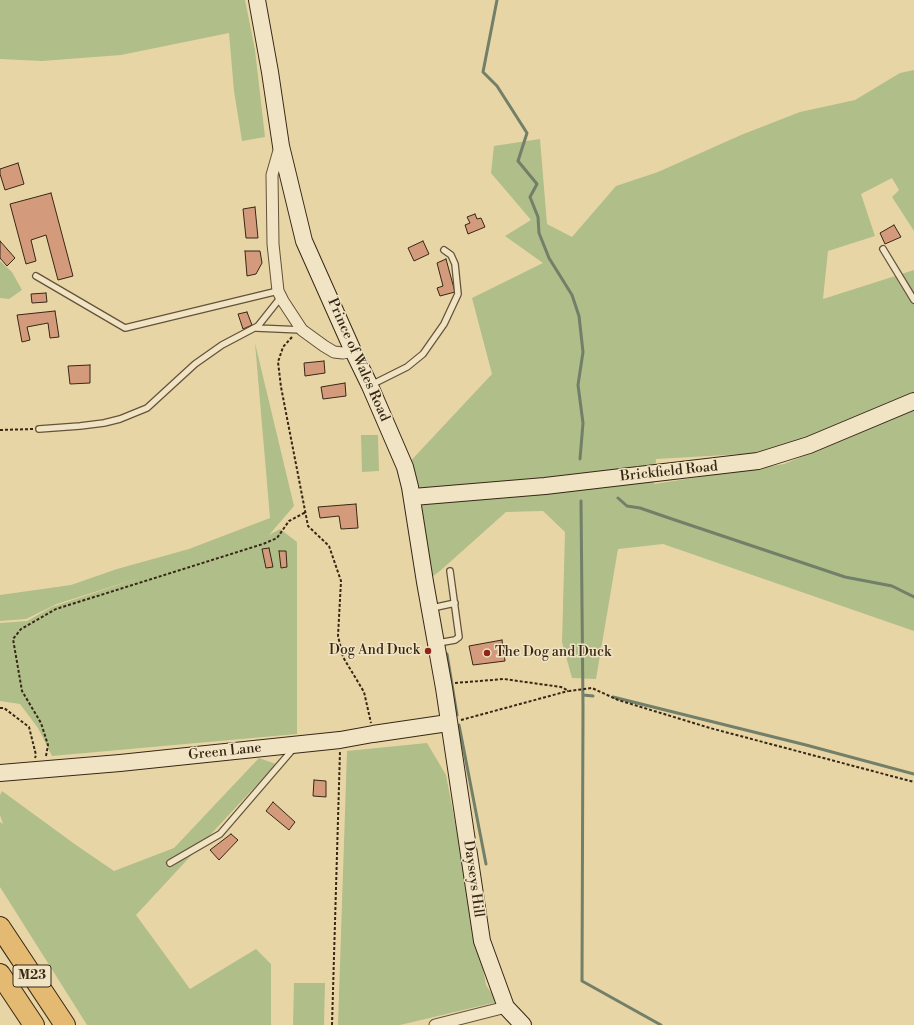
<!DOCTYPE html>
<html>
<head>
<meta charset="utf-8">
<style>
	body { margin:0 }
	canvas { display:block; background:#e8d5a5 }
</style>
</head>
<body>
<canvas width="914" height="1025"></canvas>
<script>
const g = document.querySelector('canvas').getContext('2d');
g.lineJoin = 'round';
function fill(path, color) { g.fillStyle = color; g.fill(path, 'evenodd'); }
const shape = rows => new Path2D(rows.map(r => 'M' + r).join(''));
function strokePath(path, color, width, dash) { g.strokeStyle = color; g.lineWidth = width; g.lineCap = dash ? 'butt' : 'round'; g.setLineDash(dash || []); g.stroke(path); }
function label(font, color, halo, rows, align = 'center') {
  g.font = font + ' "Libre Bodoni",serif'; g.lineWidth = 3; g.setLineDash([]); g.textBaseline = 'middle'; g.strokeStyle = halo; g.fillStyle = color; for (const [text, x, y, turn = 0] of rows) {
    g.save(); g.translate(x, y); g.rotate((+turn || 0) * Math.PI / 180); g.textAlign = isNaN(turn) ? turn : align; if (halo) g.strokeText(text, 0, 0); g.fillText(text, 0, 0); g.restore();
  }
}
fill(shape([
	[0,0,245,0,255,50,265,137,242,141,234,91,229,33,121,55,42,61,0,59],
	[914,70,914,231,892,197,899,190,892,178,861,194,875,236,828,251,823,299,914,270,914,401,761,453,656,459,654,484,784,464,914,410,914,631,663,544,618,549,596,679,572,678,562,642,565,532,543,511,506,512,440,571,425,582,405,467,492,374,472,298,543,263,505,236,531,220,491,173,494,146,540,139,547,224,572,237,616,186,658,172,741,135,800,112,855,100,900,73],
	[0,261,12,272,22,290,9,299,0,298],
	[255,343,294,506,269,535,280,529,297,542,297,734,52,756,38,728,20,704,0,701,0,623,27,621,52,607,142,577,57,604,26,619,0,621,0,595,71,585,117,569,189,549,270,518],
	[361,435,378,435,379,471,362,472],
	[427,743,446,775,486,985,497,1002,400,1025,338,1025,347,751],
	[259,758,276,764,136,915,190,989,256,949,271,964,271,1025,87,1025,0,887,0,822,3,824,0,815,0,795,2,791,76,845,114,871,174,848],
	[294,983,325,983,324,1025,293,1025]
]), '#b0be8a');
strokePath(shape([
	[497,0,483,72,497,86,527,133,518,161,537,184,530,197,538,217,539,233,549,258,572,295,579,316,583,352,578,385,583,423,580,459],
	[618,498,627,506,640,508,672,519,845,577,892,586,914,597],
	[581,501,583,708,582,981,661,1025],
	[447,654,457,715],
	[583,695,593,696],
	[613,697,806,745,914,774],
	[459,725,486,864]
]), '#727f69', 3);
const building = shape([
	[18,163,24,184,5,190,0,174,0,169,18,163],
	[51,193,73,276,58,280,46,235,31,240,36,261,26,264,10,204,51,193],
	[255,207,258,238,246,238,243,209,255,207],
	[475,214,477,219,481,218,485,227,468,234,465,225,470,223,467,217,475,214],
	[894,225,901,237,885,244,880,233,894,225],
	[0,241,15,258,7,266,0,258,0,241],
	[423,241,429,254,414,261,408,248,423,241],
	[245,251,260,251,262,263,256,274,247,276,245,251],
	[446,259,455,292,440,296,437,288,443,286,437,263,446,259],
	[46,293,47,302,32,303,31,294,46,293],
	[55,311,59,337,50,338,48,323,27,327,30,340,22,342,17,315,55,311],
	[247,312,252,325,243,329,238,314,247,312],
	[324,361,325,373,305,376,304,363,324,361],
	[90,365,90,383,70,384,68,366,90,365],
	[345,383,346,396,323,399,321,387,345,383],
	[356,504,358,528,341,529,339,516,320,518,318,507,356,504],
	[269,548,273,567,266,568,262,549,269,548],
	[279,551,286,551,287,567,281,568,279,551],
	[502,640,505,661,473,665,469,646,502,640],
	[314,780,326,781,326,797,313,796,314,780],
	[273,802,295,822,289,830,266,811,273,802],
	[231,834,238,840,219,860,210,850,231,834]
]);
fill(building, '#d39b7b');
strokePath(building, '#382716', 1);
const lane = shape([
	[883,249,914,300],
	[36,276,125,328,278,291],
	[256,328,302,330],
	[371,385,407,367,423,354,444,324,458,294,455,264,451,255,444,250],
	[39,429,80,426,104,423,120,419,147,408,195,364,222,345,258,326,281,297],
	[432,608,455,603],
	[438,643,455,640,459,637,450,571],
	[170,863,220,834,294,748]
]);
const street = shape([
	[280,147,272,175,273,244,278,291,283,301,302,330,324,346,334,352,343,353,353,351],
	[435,1025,506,1007]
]);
const secondary = shape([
	[257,0,270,72,281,146,304,241,353,351,370,386,405,467,410,487,425,582,444,688,482,941,506,1007,523,1025],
	[413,497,545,486,758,461,809,445,914,401],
	[0,773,120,763,340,740,373,734,448,723]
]);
const highway = shape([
	[0,927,65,1025],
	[0,974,34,1025]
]);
strokePath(lane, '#64523a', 8);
strokePath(street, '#64523a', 13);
strokePath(secondary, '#382716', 18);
strokePath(highway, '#382716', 22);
strokePath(shape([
	[292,337,283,347,278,362,281,387,308,526,329,546,341,581,338,636,343,657,364,692,371,723],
	[0,430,33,429],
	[455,683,504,679,561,687,569,691,592,688,618,700,710,728,914,782],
	[0,708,4,708,29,727,36,755,35,758],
	[461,720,568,691],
	[46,756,48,745,41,723,22,691,13,639,21,629,56,609,263,544,277,538,289,521,306,512],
	[332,1025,340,751]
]), '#382716', 2, [3, 2]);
strokePath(lane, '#f0e4c4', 5.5);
strokePath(street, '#f0e4c4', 11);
strokePath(secondary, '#f0e4c4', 16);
strokePath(highway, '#e4ba72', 20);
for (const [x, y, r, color] of [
	[428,651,4,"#8f2418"],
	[487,653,4,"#8f2418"]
]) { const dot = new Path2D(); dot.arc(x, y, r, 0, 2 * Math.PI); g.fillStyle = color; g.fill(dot); strokePath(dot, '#f0e4c4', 1.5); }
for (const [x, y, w] of [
	[32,976,38]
]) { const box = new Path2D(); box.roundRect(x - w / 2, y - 11, w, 22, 3); g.fillStyle = '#f0e4c4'; g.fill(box); strokePath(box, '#382716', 1); }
label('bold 13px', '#382716', null, [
	["M23",32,976]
]);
label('14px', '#382716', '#f0e4c4', [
	["Prince of Wales Road",358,360,66],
	["Brickfield Road",669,472,-6],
	["Green Lane",225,752,-6],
	["Dayseys Hill",473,879,82]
]);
label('14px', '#382716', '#f0e4c4', [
	["Dog And Duck",420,651],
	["The Dog and Duck",495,653,"left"]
], 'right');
</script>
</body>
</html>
